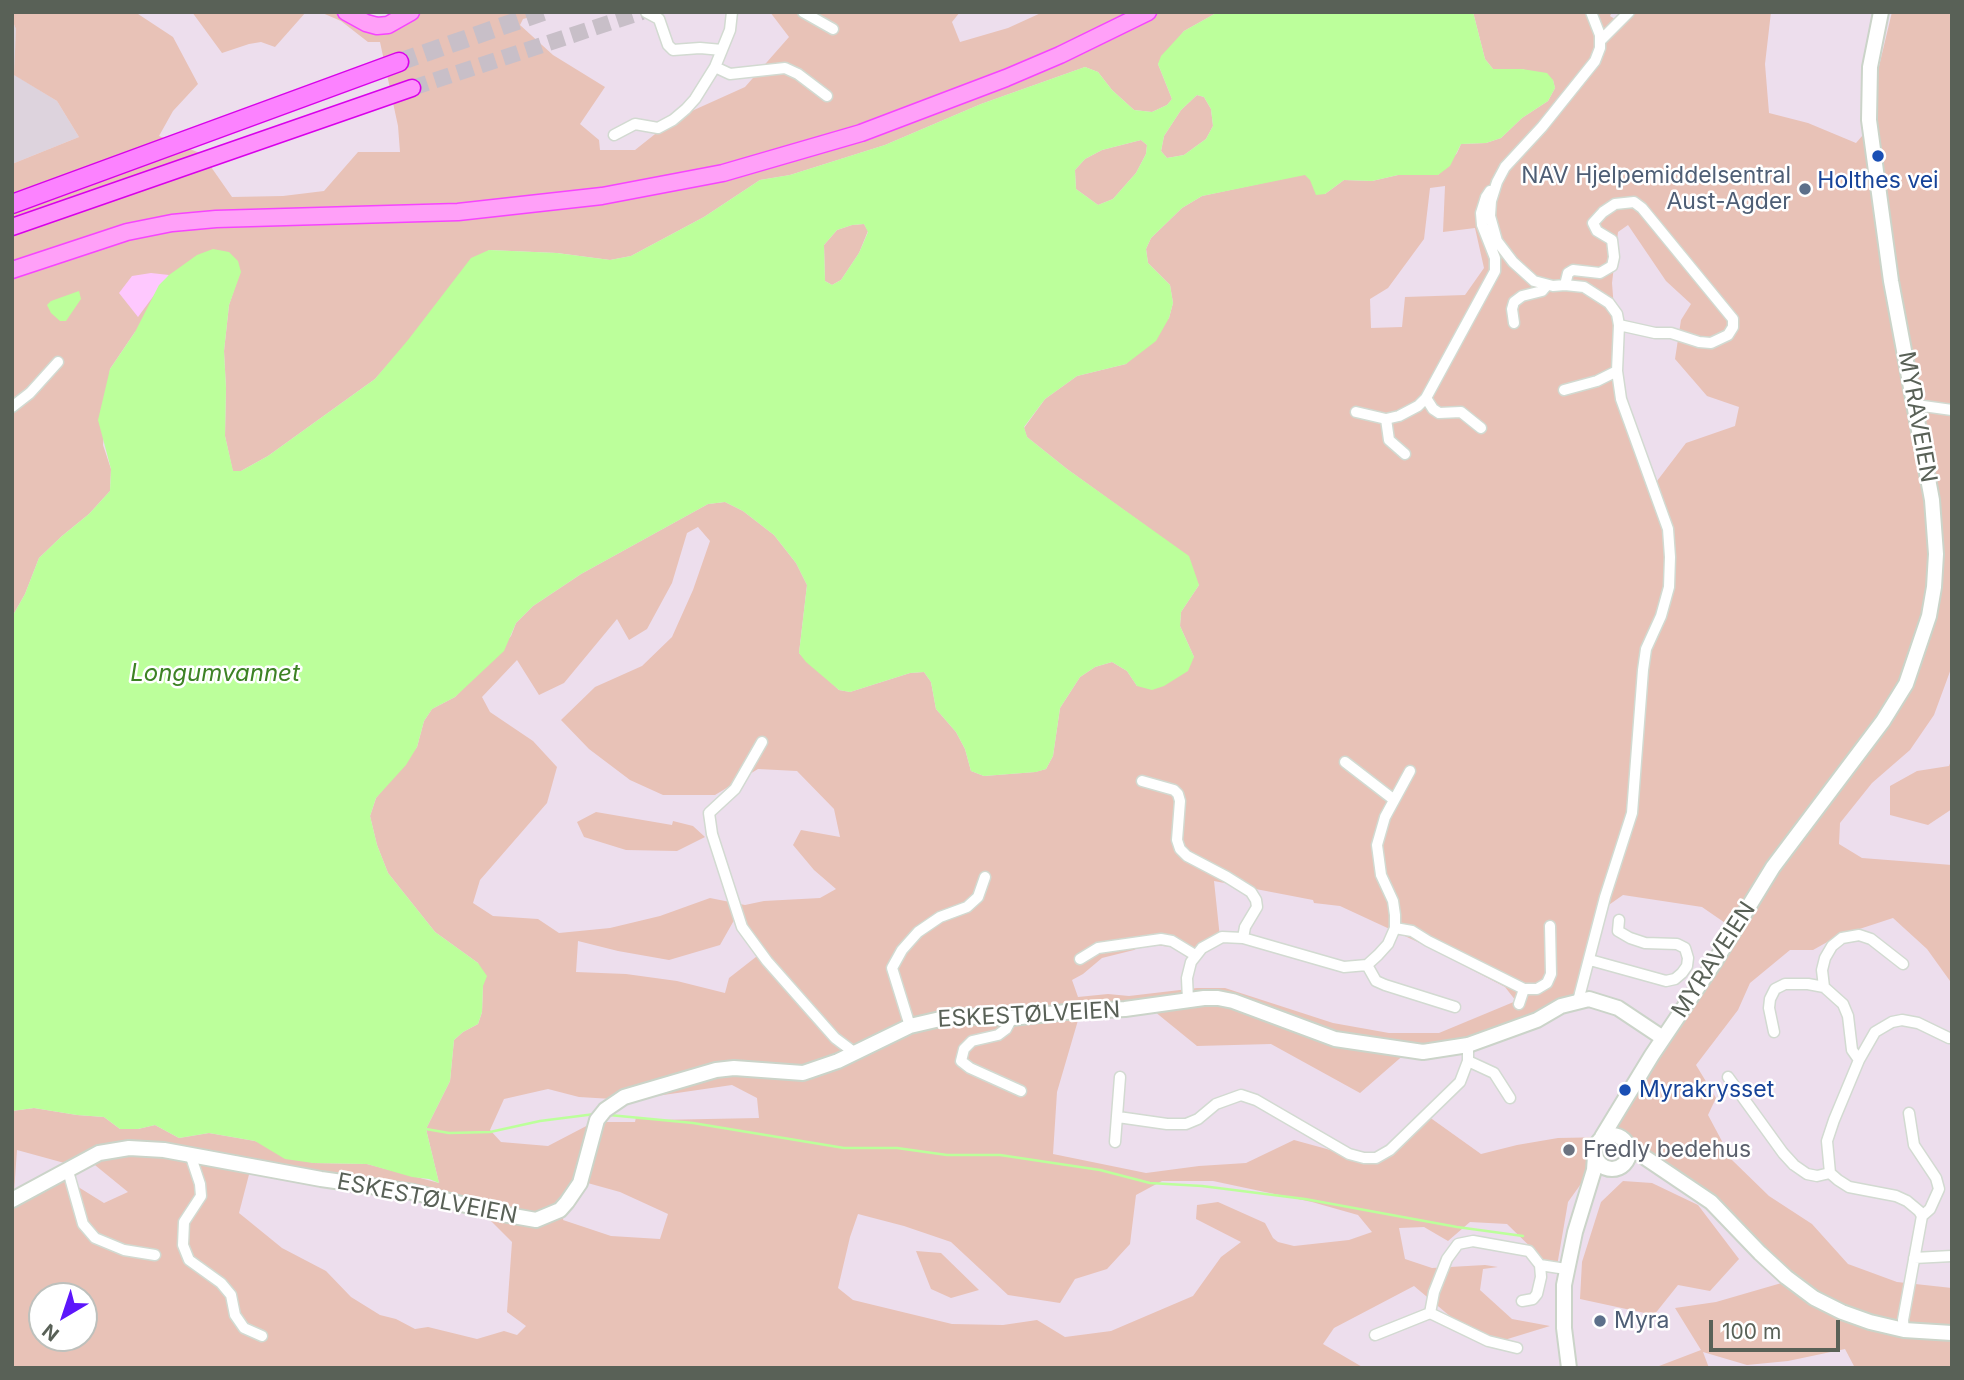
<!DOCTYPE html>
<html>
<head>
<meta charset="utf-8">
<style>
	body { margin:0 }
	#map { position:relative; width:1964px; height:1380px; overflow:hidden; background:#eddeed; font-family:Inter,sans-serif }
	canvas { display:block }
	.frame { position:absolute; inset:0; border:14px solid #596157; pointer-events:none }
	.north { position:absolute; left:28px; top:1282px; width:70px; height:70px; box-sizing:border-box; background:#fff; border:2px solid #bdc0bc; border-radius:50%; rotate:219deg; font-size:19px; font-weight:700; line-height:28px; text-align:center; color:#596157 }
	.north::after { content:''; display:block; margin:auto; width:24px; height:32px; background:#5d16fb; clip-path:polygon(50% 0,100% 100%,50% 72%,0 100%) }
	.scale { position:absolute; left:1709px; top:1320px; width:131px; height:32px; box-sizing:border-box; border:4px solid #596157; border-top:0; padding-left:9px; font-size:21px; line-height:24px; white-space:nowrap; color:#596157; -webkit-text-stroke:5px #fff; paint-order:stroke }
</style>
</head>
<body>
<div id="map">
<canvas width="1964" height="1380"></canvas>
<div class="frame"></div>
<div class="north">N</div>
<div class="scale">100 m</div>
</div>
<script>
const g = document.querySelector('canvas').getContext('2d');
g.lineJoin = 'round';
function fill(path, color) { g.fillStyle = color; g.fill(path, 'evenodd'); }
const shape = rows => new Path2D(rows.map(r => 'M' + r).join(''));
function strokePath(path, color, width, dash) { g.strokeStyle = color; g.lineWidth = width; g.lineCap = dash ? 'butt' : 'round'; g.setLineDash(dash || []); g.stroke(path); }
function label(font, color, halo, rows, align = 'center') {
  g.font = font + ' Inter,sans-serif'; g.lineWidth = 5; g.setLineDash([]); g.textBaseline = 'middle'; g.strokeStyle = halo; g.fillStyle = color; for (const [text, x, y, turn = 0] of rows) {
    g.save(); g.translate(x, y); g.rotate((+turn || 0) * Math.PI / 180); g.textAlign = isNaN(turn) ? turn : align; if (halo) g.strokeText(text, 0, 0); g.fillText(text, 0, 0); g.restore();
  }
}
fill(shape([
	[12,20,16,29,15,75,57,101,79,137,12,164]
]), '#ddd3dd');
fill(shape([
	[12,12,135,12,173,37,198,84,173,111,159,136,202,154,232,197,283,196,324,191,358,152,400,152,398,126,380,42,368,42,341,21,320,12,363,12,396,24,411,12,549,12,523,19,520,25,553,55,605,87,580,124,599,140,600,150,635,150,674,119,745,87,789,37,770,12,960,12,952,22,960,42,1008,28,1043,12,1218,12,1184,31,1158,64,1172,99,1167,105,1152,112,1134,110,1112,90,1098,72,1085,67,981,104,885,145,790,175,760,180,704,217,631,256,610,260,557,253,489,250,375,379,268,456,241,471,233,472,225,436,226,388,224,351,229,305,240,272,135,332,110,369,103,445,111,469,110,491,89,514,62,536,39,558,25,594,12,617,12,164,79,137,57,101,14,75,16,29,12,20],
	[192,12,306,12,275,47,261,42,249,44,222,53],
	[1473,12,1612,12,1610,16,1618,21,1628,12,1771,12,1765,64,1769,113,1808,123,1856,143,1869,128,1876,79,1892,12,1952,12,1952,666,1934,715,1910,750,1872,783,1840,823,1839,844,1862,858,1952,865,1952,999,1950,981,1927,949,1893,918,1838,936,1813,950,1790,950,1750,983,1738,1010,1696,1065,1716,1098,1708,1115,1732,1160,1769,1196,1812,1224,1848,1264,1897,1282,1952,1288,1952,1368,1855,1368,1845,1349,1788,1361,1747,1365,1703,1352,1709,1368,1660,1368,1659,1366,1701,1350,1675,1308,1716,1302,1785,1282,1687,1189,1626,1157,1603,1153,1568,1202,1557,1266,1545,1261,1507,1224,1470,1222,1448,1241,1424,1227,1399,1228,1405,1259,1432,1268,1485,1265,1498,1267,1483,1269,1480,1290,1512,1319,1550,1326,1501,1341,1457,1322,1414,1286,1334,1328,1323,1344,1364,1368,12,1368,12,1111,34,1108,77,1115,104,1117,120,1129,138,1129,155,1125,179,1138,209,1133,255,1141,313,1163,367,1164,439,1183,426,1129,450,1081,454,1040,463,1032,478,1024,482,1012,483,986,478,963,435,932,388,873,377,845,370,816,376,798,417,747,424,721,432,709,455,697,511,636,516,623,533,606,581,574,708,504,725,502,743,511,774,535,796,563,807,585,799,653,839,690,850,692,910,673,924,672,931,682,936,709,956,732,965,749,971,771,984,776,1035,772,1046,769,1053,756,1060,708,1080,677,1095,667,1112,662,1127,671,1137,686,1194,657,1180,626,1181,612,1199,585,1146,526,1067,469,1027,437,1024,428,1045,399,1077,376,1126,364,1169,318,1173,303,1170,285,1148,263,1146,249,1151,238,1182,208,1202,196,1305,174,1325,194,1344,180,1372,181,1398,175,1438,175,1457,153,1461,144,1486,143,1501,138,1522,118,1548,101,1555,88,1553,80,1522,69,1493,69,1485,59],
	[1445,186,1443,232,1475,228,1484,268,1465,295,1405,297,1402,327,1371,328,1370,299,1388,288,1424,239,1430,188],
	[1628,225,1666,281,1691,304,1681,320,1675,359,1707,396,1739,407,1735,426,1686,443,1657,481,1634,434,1620,385,1612,283,1618,232],
	[698,527,710,541,693,590,672,637,642,666,595,687,561,720,589,749,630,780,663,795,715,795,758,769,797,771,834,809,840,837,801,830,793,845,814,870,836,889,820,898,764,901,745,905,710,898,660,916,610,928,559,933,538,919,493,916,473,903,480,880,547,803,557,767,533,741,490,712,482,697,517,660,539,695,564,683,617,619,629,640,647,629,672,583,687,533],
	[1214,881,1313,900,1314,903,1340,906,1422,944,1505,987,1516,1001,1439,1033,1389,1033,1333,1023,1225,988,1197,988,1129,996,1108,994,1078,997,1072,980,1083,974,1102,958,1134,950,1145,944,1190,949,1220,938],
	[1623,895,1702,907,1731,927,1610,1137,1558,1138,1517,1145,1481,1154,1425,1114,1380,1154,1345,1154,1294,1140,1246,1163,1199,1166,1146,1173,1053,1154,1057,1092,1081,1010,1149,1007,1197,1046,1271,1044,1360,1093,1414,1046,1474,1037,1572,1002,1603,909],
	[737,915,761,953,729,978,725,993,677,981,626,974,576,972,578,941,618,951,669,960,720,945],
	[732,1085,757,1098,759,1118,656,1120,636,1117,635,1122,594,1122,548,1146,501,1142,490,1130,504,1099,548,1089,579,1097,629,1100],
	[17,1150,79,1167,90,1161,128,1192,104,1203,59,1175,14,1192],
	[271,1161,294,1170,475,1205,512,1242,507,1312,526,1326,517,1335,504,1331,477,1339,428,1327,415,1329,396,1319,380,1315,351,1297,326,1271,282,1248,239,1213,252,1163],
	[1162,1181,1213,1181,1312,1202,1358,1215,1372,1232,1349,1240,1294,1246,1278,1242,1273,1238,1265,1223,1218,1202,1197,1205,1196,1219,1241,1242,1221,1257,1193,1296,1111,1331,1065,1337,1037,1320,1003,1325,952,1324,853,1300,838,1288,850,1237,858,1214,904,1226,951,1242,1008,1295,1060,1303,1075,1279,1107,1269,1130,1244,1136,1195],
	[584,1182,620,1192,668,1214,660,1239,611,1236,563,1220,566,1204],
	[42,1296,84,1296,84,1338,42,1338],
	[1197,95,1204,97,1211,109,1213,126,1206,139,1184,155,1167,158,1161,151,1164,136,1181,110],
	[1141,140,1147,145,1146,154,1136,173,1113,199,1098,205,1076,189,1075,170,1085,159,1102,150],
	[864,224,868,231,859,253,841,280,832,285,825,281,824,245,837,230,852,225],
	[1952,758,1952,809,1928,825,1890,815,1890,786,1917,771,1949,766],
	[596,812,672,825,673,821,693,826,705,837,677,851,626,850,584,837,577,822],
	[1623,1181,1652,1183,1698,1205,1739,1259,1710,1291,1678,1285,1654,1315,1580,1299,1582,1262,1601,1202],
	[916,1251,941,1253,979,1290,951,1298,931,1289]
]), '#e8c2b7');
fill(shape([
	[151,273,169,275,138,317,119,293,132,276]
]), '#fec8fe');
fill(shape([
	[1218,12,1473,12,1485,59,1493,69,1522,69,1547,73,1553,80,1555,88,1548,101,1522,118,1501,138,1486,143,1461,144,1450,166,1438,175,1398,175,1372,181,1344,180,1325,194,1316,195,1310,180,1305,175,1202,196,1182,208,1151,238,1146,249,1148,263,1170,285,1173,303,1169,318,1156,341,1126,364,1077,376,1045,399,1024,427,1027,437,1067,469,1189,556,1199,585,1181,612,1180,626,1194,657,1188,671,1164,686,1152,690,1137,686,1127,671,1112,662,1095,667,1080,677,1060,708,1053,756,1046,769,1036,772,984,776,971,771,965,749,956,732,936,709,931,682,924,672,910,673,850,692,839,690,806,662,799,653,807,585,796,563,774,535,743,511,725,502,708,504,581,574,533,606,516,623,504,651,455,697,432,709,424,721,417,747,406,765,376,798,370,816,377,845,388,873,435,932,478,963,487,976,483,986,482,1012,478,1024,463,1032,454,1040,450,1081,426,1129,439,1183,429,1179,412,1177,367,1164,313,1163,285,1159,255,1141,209,1133,179,1138,155,1125,138,1129,120,1129,104,1117,77,1115,34,1108,12,1111,12,617,25,594,39,558,62,536,89,514,110,491,111,469,98,420,110,369,135,332,159,285,169,275,197,255,213,249,229,252,238,261,241,272,229,305,224,351,226,388,225,436,233,471,241,471,268,456,375,379,408,340,471,258,489,250,557,253,610,260,631,256,704,217,760,180,790,175,885,145,981,104,1085,67,1098,72,1112,90,1134,110,1152,112,1167,105,1172,99,1158,64,1161,56,1184,31],
	[1197,95,1204,97,1211,109,1213,126,1206,139,1184,155,1167,158,1161,151,1164,136,1181,110],
	[1141,140,1147,145,1146,154,1136,173,1113,199,1098,205,1076,189,1075,170,1085,159,1102,150],
	[864,224,868,232,859,253,841,280,832,285,825,281,824,245,837,230,852,225],
	[79,291,81,299,66,321,60,321,51,313,47,305,51,301]
]), '#bcff9b');
strokePath(shape([
	[609,1115,693,1123,844,1148,897,1148,947,1155,1000,1155,1100,1170,1150,1183,1202,1186,1305,1199,1457,1227,1523,1236],
	[426,1129,449,1133,490,1132,540,1121,595,1114]
]), '#bcff9b', 2.5);
strokePath(shape([
	[412,88,642,12]
]), '#c8bfc8', 16, [16, 8]);
strokePath(shape([
	[399,62,543,12]
]), '#c8bfc8', 18, [18, 9]);
const minor = shape([
	[646,12,659,19,668,45,673,50,700,48,722,50],
	[803,12,833,29],
	[1600,41,1629,12],
	[715,67,730,74,785,68,798,74,827,96],
	[614,135,635,124,658,128,673,120,686,109,695,99,715,67,730,30,732,12],
	[1565,285,1568,273,1573,270,1600,273,1612,266,1614,257,1612,240,1597,231,1593,223,1603,212,1615,204,1634,202,1642,208,1733,319,1733,327,1728,335,1711,343,1699,342,1671,333,1655,333,1619,325],
	[1514,323,1512,309,1514,302,1522,296,1542,291,1547,285],
	[1564,390,1597,381,1617,371],
	[1426,398,1433,409,1439,413,1461,412,1481,428],
	[1916,405,1952,410],
	[12,407,30,393,58,362],
	[1356,412,1386,419,1399,416,1418,406,1426,398,1495,271,1495,258,1482,225,1481,213,1486,197,1490,191],
	[1386,419,1389,440,1405,454],
	[762,742,735,789,709,813,712,834,742,927,767,961,835,1038,855,1053],
	[1345,762,1393,799],
	[1142,781,1174,790,1178,794,1180,801,1177,840,1180,849,1187,856,1227,877,1251,892,1256,900,1257,907,1245,927,1243,938],
	[1395,928,1412,931,1428,941,1524,989,1537,989,1547,983,1551,974,1550,926],
	[1080,959,1098,948,1161,939,1172,941,1195,955],
	[1590,960,1666,981,1675,979,1682,973,1687,966,1688,958,1685,948,1677,944,1645,943,1630,938,1618,931,1619,920],
	[1367,965,1376,981,1385,985,1455,1007],
	[1824,987,1822,970,1825,958,1832,946,1842,938,1859,935,1871,939,1903,964],
	[1188,1000,1187,978,1191,962,1202,948,1222,937,1243,938,1344,967,1367,965,1378,955,1388,944,1395,928,1395,915,1393,901,1381,875,1377,845,1385,817,1410,771],
	[1578,1001,1605,897,1632,813,1643,670,1646,649,1661,616,1669,587,1670,557,1668,529,1621,399,1617,371,1619,325,1617,314,1609,303,1584,287,1565,285,1553,286,1534,281,1513,262,1497,241,1490,216,1491,201,1497,182,1505,167,1542,127,1595,61,1600,48,1600,35,1591,12],
	[1519,1004,1524,989],
	[1012,1018,1006,1029,998,1035,972,1041,964,1049,961,1061,970,1068,1021,1091],
	[910,1026,892,968,902,950,918,932,940,917,967,907,978,897,985,877],
	[1774,1032,1769,1008,1770,999,1775,989,1785,984,1808,984,1824,987,1843,1004,1848,1016,1852,1050,1859,1060],
	[1468,1061,1494,1073,1510,1098],
	[1728,1077,1783,1153,1794,1165,1807,1174,1817,1176,1830,1173],
	[1909,1113,1914,1145,1936,1178,1939,1189,1930,1209,1922,1216],
	[1118,1117,1167,1124,1186,1124,1198,1119,1216,1104,1241,1095,1256,1100,1349,1154,1364,1158,1376,1158,1390,1150,1460,1082,1468,1061,1468,1045],
	[1115,1142,1120,1077],
	[190,1154,200,1184,201,1196,184,1222,183,1245,189,1260,221,1283,231,1295,235,1315,244,1328,262,1336],
	[68,1171,83,1224,95,1238,124,1250,155,1255],
	[1914,1258,1952,1256],
	[1522,1301,1533,1299,1537,1294,1541,1277,1540,1265],
	[1904,1330,1903,1320,1922,1216,1919,1211,1907,1201,1896,1196,1849,1187,1838,1180,1830,1173,1827,1141,1834,1120,1859,1060,1875,1032,1892,1022,1902,1020,1918,1023,1949,1038],
	[1375,1335,1430,1313],
	[1517,1348,1488,1341,1430,1313,1434,1292,1447,1259,1458,1244,1473,1241,1529,1251,1540,1265,1566,1269]
]);
const secondary = shape([
	'1595 1152a17 17 0 1 1 34 0a17 17 0 1 1-34 0Z',
	[1602,1137,1652,1055,1714,963,1773,867,1883,721,1906,684,1929,616,1934,587,1936,554,1932,500,1891,281,1869,120,1870,67,1881,12],
	[1628,1146,1711,1202,1760,1253,1786,1277,1814,1298,1842,1312,1870,1322,1904,1330,1952,1333],
	[12,1200,99,1153,129,1148,164,1150,321,1179,413,1192,502,1214,536,1220,560,1210,567,1202,580,1183,597,1120,605,1110,624,1097,716,1070,734,1068,803,1073,838,1061,910,1026,953,1016,1012,1018,1066,1012,1125,1009,1204,998,1218,998,1233,1001,1335,1039,1423,1052,1468,1045,1537,1020,1561,1006,1589,999,1618,1008,1663,1038],
	[1569,1368,1564,1328,1564,1285,1575,1232,1594,1170,1595,1156]
]);
const primary = shape([
	[346,12,366,23,377,26,388,25,411,12],
	[12,270,127,232,172,223,216,219,458,212,602,196,723,173,861,133,1006,78,1060,55,1148,12]
]);
const trunk = shape([
	[12,227,412,88]
]);
const motorway = shape([
	[12,204,399,62]
]);
strokePath(minor, '#d2dad1', 13);
strokePath(secondary, '#cbd4c9', 18);
strokePath(primary, '#f644ff', 19);
strokePath(trunk, '#d800ea', 19);
strokePath(motorway, '#d800ea', 21);
strokePath(minor, '#fff', 10);
strokePath(secondary, '#fff', 14);
strokePath(primary, '#ffa0f8', 16);
strokePath(trunk, '#fe91fc', 16);
strokePath(motorway, '#fc82ff', 18);
for (const [x, y, r, color] of [
	[1878,156,7,"#1a4fb4"],
	[1805,189,7,"#5c6f8a"],
	[1625,1090,7,"#1a4fb4"],
	[1569,1150,7,"#6b7280"],
	[1600,1321,7,"#5c6f8a"]
]) { const dot = new Path2D(); dot.arc(x, y, r, 0, 2 * Math.PI); g.fillStyle = color; g.fill(dot); strokePath(dot, '#fff', 2.5); }
label('23px', '#4e5e75', '#fff', [
	["NAV Hjelpemiddelsentral",1791,176],
	["Aust-Agder",1791,202],
	["Myra",1614,1321,"left"]
], 'right');
label('23px', '#164399', '#fff', [
	["Holthes vei",1878,181],
	["Myrakrysset",1639,1090,"left"]
]);
label('23px', '#596157', '#fff', [
	["MYRAVEIEN",1917,417,80],
	["MYRAVEIEN",1714,960,-57],
	["ESKESTØLVEIEN",1029,1015,-3],
	["ESKESTØLVEIEN",427,1199,11]
]);
label('23px', '#5b616d', '#fff', [
	["Fredly bedehus",1583,1150]
], 'left');
label('italic 24px', '#3d8225', '#fff', [
	["Longumvannet",215,674]
]);
</script>
</body>
</html>
